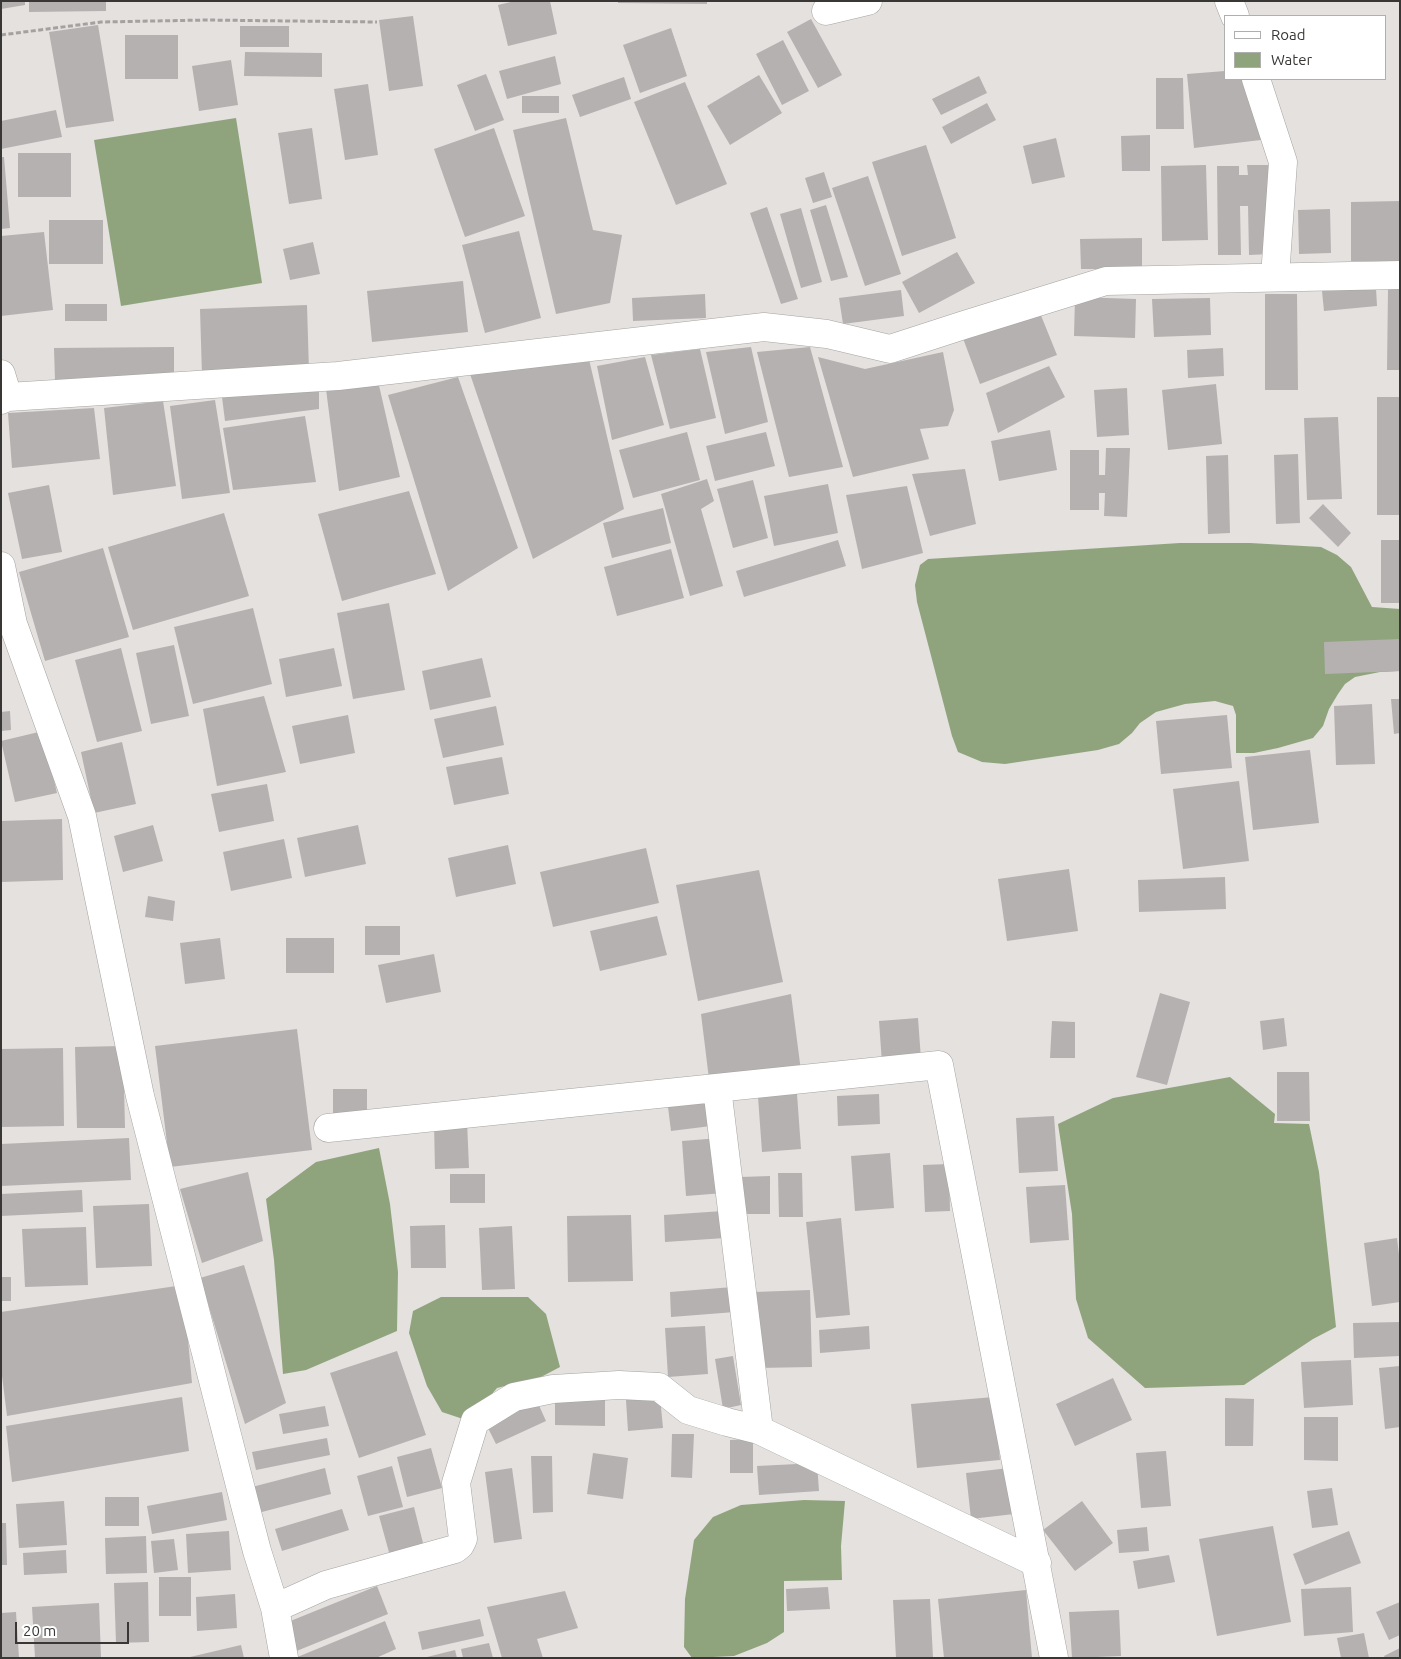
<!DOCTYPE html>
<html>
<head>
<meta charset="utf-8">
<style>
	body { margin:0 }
	#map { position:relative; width:1401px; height:1659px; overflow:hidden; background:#e4e1df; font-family:Ubuntu,sans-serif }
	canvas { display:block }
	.frame { position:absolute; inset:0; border:2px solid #383736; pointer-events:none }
	.legend { position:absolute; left:1224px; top:15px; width:162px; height:65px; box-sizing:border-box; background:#fff; border:1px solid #afafaf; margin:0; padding:6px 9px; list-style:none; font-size:15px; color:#383736 }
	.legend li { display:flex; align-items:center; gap:10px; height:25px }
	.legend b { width:25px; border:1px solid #afafaf }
	.scale { position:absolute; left:15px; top:1622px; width:114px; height:22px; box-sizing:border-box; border:2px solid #383736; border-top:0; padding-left:6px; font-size:15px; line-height:18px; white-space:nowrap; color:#383736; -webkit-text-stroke:4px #fff; paint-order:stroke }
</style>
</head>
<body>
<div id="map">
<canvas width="1401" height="1659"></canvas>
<div class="frame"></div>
<ul class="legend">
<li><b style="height:6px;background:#fff"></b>Road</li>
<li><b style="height:14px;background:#8fa47d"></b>Water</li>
</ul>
<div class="scale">20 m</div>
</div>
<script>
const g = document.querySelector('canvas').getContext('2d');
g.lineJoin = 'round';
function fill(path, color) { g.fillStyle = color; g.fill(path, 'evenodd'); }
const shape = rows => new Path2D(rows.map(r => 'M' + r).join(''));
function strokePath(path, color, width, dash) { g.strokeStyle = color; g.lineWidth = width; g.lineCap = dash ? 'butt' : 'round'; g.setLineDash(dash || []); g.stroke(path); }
fill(shape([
	[236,118,262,283,121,306,94,140],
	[1180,543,1250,543,1321,547,1337,555,1351,567,1372,607,1400,609,1400,671,1380,672,1355,677,1345,684,1338,694,1329,709,1323,726,1313,738,1278,748,1254,753,1236,753,1236,715,1233,706,1215,701,1185,704,1156,712,1140,723,1132,733,1119,744,1098,750,1005,764,982,762,958,752,952,736,917,602,915,585,920,565,928,559],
	[1230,1077,1275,1114,1274,1123,1309,1124,1319,1172,1336,1327,1313,1339,1244,1385,1145,1388,1088,1338,1076,1299,1072,1214,1058,1124,1113,1098],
	[379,1148,390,1204,398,1272,397,1331,306,1370,283,1374,274,1260,266,1199,316,1162],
	[441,1297,528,1297,546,1314,560,1367,541,1377,497,1388,469,1421,442,1412,427,1386,409,1333,413,1311],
	[804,1500,845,1501,841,1546,842,1580,784,1581,784,1632,767,1643,734,1656,692,1658,684,1647,685,1599,694,1540,713,1517,741,1505]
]), '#8fa47d');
fill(shape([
	[1,1,25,1,25,5,1,9],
	[29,1,106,1,106,11,29,12],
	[515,1,550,1,557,34,508,46,498,5],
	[618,1,707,1,707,4,618,3],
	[413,16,423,86,389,91,379,20],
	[811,19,842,75,818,88,787,32],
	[98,25,114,121,66,128,49,32],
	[240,26,289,26,289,47,240,47],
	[671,28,687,76,640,93,623,45],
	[125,35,178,35,178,79,125,79],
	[783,40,809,91,782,105,756,54],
	[245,52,322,53,322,77,244,76],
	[555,56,561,84,507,99,499,71],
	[231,60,238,105,199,111,192,66],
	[1225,71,1225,79,1245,79,1269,139,1194,148,1187,74],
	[486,74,504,120,475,131,457,85],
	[759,75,782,113,730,145,707,106],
	[979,76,987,93,941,115,932,99],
	[624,77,631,99,580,117,572,95],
	[1156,78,1183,78,1184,129,1156,129],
	[685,82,727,184,676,205,634,102],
	[368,84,378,155,345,160,334,89],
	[522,96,559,96,559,113,522,113],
	[987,103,996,120,951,144,942,127],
	[56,110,62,137,1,149,1,121],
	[566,118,593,230,622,235,610,303,556,314,513,130],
	[312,128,322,199,289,204,278,133],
	[494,128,525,216,465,237,434,149],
	[1150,135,1150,171,1122,171,1121,136],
	[1056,138,1065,177,1032,184,1023,146],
	[926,145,956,238,902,256,872,162],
	[18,153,71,153,71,197,18,197],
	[1,157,4,157,10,228,1,229],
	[1206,165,1208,240,1162,241,1161,166],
	[1247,165,1271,165,1271,254,1249,255,1248,206,1240,206,1241,255,1218,255,1217,166,1239,166,1239,175,1248,175],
	[824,172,832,197,813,203,805,178],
	[868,176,901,274,865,286,832,188],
	[1400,201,1400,261,1351,261,1351,202],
	[826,205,848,277,831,281,810,210],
	[767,207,798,299,781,304,750,213],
	[801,208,822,282,801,288,780,214],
	[1330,209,1331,253,1299,254,1298,210],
	[49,220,103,220,103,264,49,264],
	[519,231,541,318,485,333,462,245],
	[44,232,53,310,1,316,1,236],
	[1142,238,1142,269,1081,269,1080,239],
	[313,242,320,274,290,280,283,249],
	[957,252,975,283,919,313,902,282],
	[463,281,468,332,372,342,367,291],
	[1376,288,1377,306,1324,311,1322,291],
	[1388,289,1400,289,1400,370,1387,370],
	[901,290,904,316,843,324,839,298],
	[705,294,706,318,633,321,632,298],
	[1265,294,1297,294,1298,390,1265,390],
	[1075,297,1136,299,1135,338,1074,336],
	[1210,298,1211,335,1154,337,1152,299],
	[65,304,107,304,107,321,65,321],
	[307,305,309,371,202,376,200,309],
	[1040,313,1057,355,980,384,961,333],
	[174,347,174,379,55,381,54,348],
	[751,347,768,422,725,434,706,352],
	[810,347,843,467,789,477,757,352],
	[1223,348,1224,376,1188,378,1187,350],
	[700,349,716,418,670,429,651,355],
	[943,352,954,410,948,426,920,429,929,459,853,477,818,357,865,369],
	[588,355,624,509,533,559,469,371],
	[645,357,664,425,612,440,597,366],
	[1049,366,1065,397,998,433,986,393],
	[458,377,518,548,448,591,388,395],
	[378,381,400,477,339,491,326,389],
	[1216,384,1222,444,1168,450,1162,390],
	[319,387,319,409,225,421,222,397],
	[1127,388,1129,435,1097,437,1094,390],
	[1377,397,1400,397,1400,515,1377,515],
	[215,400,230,493,182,499,170,406],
	[163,401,176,486,113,495,104,408],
	[94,408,100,459,12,468,8,413],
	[305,416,316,482,233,490,223,428],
	[1338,417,1342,499,1307,500,1304,418],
	[1050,430,1057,470,999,481,991,441],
	[687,432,700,480,633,498,619,450],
	[766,432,775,466,715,481,706,446],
	[1106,448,1130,448,1127,517,1104,516,1105,493,1099,493,1099,510,1070,510,1070,450,1099,450,1099,475,1105,475],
	[1298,454,1300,523,1276,524,1274,455],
	[1228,455,1230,533,1208,534,1206,456],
	[965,469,976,524,930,536,912,474],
	[707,479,714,501,701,509,723,586,690,596,661,494],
	[753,480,768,538,733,548,717,489],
	[828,484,838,533,774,546,764,496],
	[49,485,62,552,22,559,8,493],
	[907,486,923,553,862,569,846,495],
	[409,491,436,574,342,601,318,514],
	[1323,504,1351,533,1338,547,1309,518],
	[663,508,671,543,612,558,603,523],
	[224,513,249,596,133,630,108,547],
	[838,540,846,566,744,597,736,571],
	[1381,540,1400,540,1400,603,1381,603],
	[103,548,129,637,45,661,19,572],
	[671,549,684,598,617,616,604,567],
	[389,603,405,690,353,699,337,613],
	[253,608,272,684,193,704,174,627],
	[1400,639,1400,671,1325,674,1324,642],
	[174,645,189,716,151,724,136,653],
	[121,648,142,731,97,742,75,660],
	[334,648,342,686,286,697,279,659],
	[482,658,491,697,430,710,422,671],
	[264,696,286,772,217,786,203,709],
	[1391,699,1400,699,1400,733,1394,734],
	[1372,704,1375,764,1336,765,1334,706],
	[496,706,504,745,443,758,434,719],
	[10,711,11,730,1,731,1,712],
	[348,715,355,753,300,764,292,726],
	[1227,715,1232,768,1161,774,1156,721],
	[43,731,57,793,15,802,1,741],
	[122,742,136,804,94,813,81,752],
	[1310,750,1319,823,1253,830,1245,757],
	[502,757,509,794,454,805,446,767],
	[1239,781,1249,861,1183,869,1173,789],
	[267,784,274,821,219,832,211,794],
	[62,819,63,880,1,882,1,821],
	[153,825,163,861,123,872,114,836],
	[358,825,366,864,305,877,297,838],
	[284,839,292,878,231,891,223,852],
	[508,845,516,884,456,897,448,858],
	[646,848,659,903,553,927,540,872],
	[1069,869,1078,931,1007,941,998,879],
	[759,870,783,982,698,1001,676,885],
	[1225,877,1226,909,1139,912,1138,880],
	[148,896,175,901,173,921,145,917],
	[657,916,667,955,600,971,590,931],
	[365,926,400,926,400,955,365,955],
	[220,938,225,979,185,984,180,943],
	[286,938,334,938,334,973,286,973],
	[434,954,441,992,386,1003,378,965],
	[1160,993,1190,1002,1167,1085,1136,1077],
	[791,994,801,1071,709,1079,701,1014],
	[918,1018,922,1073,883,1077,879,1021],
	[1284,1018,1287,1046,1263,1050,1260,1021],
	[1052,1021,1075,1022,1075,1058,1050,1058],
	[297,1029,312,1150,170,1167,155,1046],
	[123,1046,125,1128,77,1128,75,1047],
	[63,1048,64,1126,1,1127,1,1049],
	[1277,1072,1309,1072,1310,1121,1277,1121],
	[333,1089,367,1089,367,1117,333,1117],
	[797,1094,801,1149,762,1152,758,1097],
	[879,1094,880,1124,838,1126,837,1096],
	[708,1103,711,1126,671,1131,668,1107],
	[1054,1116,1058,1171,1019,1173,1016,1118],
	[467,1121,469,1168,435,1169,434,1123],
	[129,1138,131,1180,1,1186,1,1144],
	[720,1138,724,1193,686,1196,682,1141],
	[890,1153,894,1208,855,1211,851,1156],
	[949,1164,950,1211,925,1212,923,1165],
	[248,1172,263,1241,202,1263,180,1189],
	[778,1173,802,1173,803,1217,779,1217],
	[450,1174,485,1174,485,1203,450,1203],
	[770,1176,770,1214,742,1214,741,1177],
	[1065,1185,1069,1240,1030,1243,1026,1187],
	[82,1190,83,1212,1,1216,1,1194],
	[149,1204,152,1266,96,1268,93,1206],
	[723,1211,725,1238,665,1242,664,1215],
	[631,1215,633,1281,568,1282,567,1216],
	[841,1218,850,1315,816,1318,806,1222],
	[445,1225,446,1268,411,1268,410,1226],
	[512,1226,515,1289,482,1290,479,1228],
	[86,1227,88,1285,25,1287,22,1229],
	[1397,1238,1400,1263,1400,1302,1372,1306,1364,1243],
	[244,1265,286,1403,245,1424,200,1278],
	[1,1277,11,1277,11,1301,1,1301],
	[183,1285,192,1383,7,1416,1,1368,1,1312],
	[733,1287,735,1312,671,1317,670,1292],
	[810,1290,812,1367,757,1368,754,1292],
	[1400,1322,1400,1356,1354,1358,1353,1323],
	[705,1326,708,1374,668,1377,665,1328],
	[869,1326,870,1349,820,1353,819,1330],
	[397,1351,426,1435,359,1458,330,1373],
	[733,1356,741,1405,723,1409,715,1359],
	[1351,1360,1353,1405,1304,1408,1301,1362],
	[1400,1366,1400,1427,1385,1429,1379,1368],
	[1113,1378,1132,1420,1075,1446,1056,1404],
	[182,1397,189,1451,12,1482,6,1426],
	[555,1397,605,1399,605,1426,555,1425],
	[660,1397,663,1428,628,1431,626,1400],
	[994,1397,1000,1460,917,1468,911,1404],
	[1225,1398,1254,1399,1253,1446,1225,1446],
	[537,1401,546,1421,496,1444,486,1424],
	[325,1406,329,1426,283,1434,279,1414],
	[1304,1417,1338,1417,1338,1461,1304,1460],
	[672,1434,694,1434,692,1478,671,1477],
	[327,1438,330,1455,256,1470,252,1452],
	[753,1439,753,1473,730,1473,730,1440],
	[431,1448,442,1488,407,1497,397,1457],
	[1166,1451,1171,1506,1141,1508,1136,1453],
	[593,1453,628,1458,623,1499,587,1494],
	[531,1456,552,1456,553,1512,533,1513],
	[817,1463,819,1491,759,1495,757,1466],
	[392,1466,403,1507,368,1516,357,1476],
	[325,1468,331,1494,258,1513,252,1487],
	[512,1468,522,1539,494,1543,485,1472],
	[1009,1468,1014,1514,971,1519,966,1473],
	[1332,1488,1338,1525,1312,1528,1307,1491],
	[222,1492,227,1520,152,1534,147,1506],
	[105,1497,139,1497,139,1526,105,1526],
	[64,1501,67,1545,19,1548,16,1504],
	[1082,1501,1113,1543,1075,1571,1043,1530],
	[414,1507,424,1547,390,1556,379,1516],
	[342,1509,349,1530,282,1551,275,1529],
	[1,1523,6,1523,7,1565,1,1565],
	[1273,1526,1291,1622,1217,1636,1199,1539],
	[1147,1527,1149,1551,1119,1553,1117,1530],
	[229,1531,231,1570,188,1573,186,1534],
	[1349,1531,1361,1563,1305,1585,1293,1554],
	[146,1536,147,1573,106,1574,105,1538],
	[174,1539,178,1570,154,1573,151,1541],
	[66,1550,67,1573,24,1575,23,1553],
	[1169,1555,1175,1582,1138,1589,1133,1561],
	[159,1577,191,1577,191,1616,159,1616],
	[148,1582,149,1642,116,1643,114,1583],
	[377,1586,388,1614,294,1652,283,1624],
	[828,1587,830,1609,787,1611,786,1589],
	[1351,1587,1353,1632,1304,1636,1301,1589],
	[1026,1590,1032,1658,944,1658,938,1599],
	[565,1591,578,1628,537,1639,543,1658,502,1658,487,1607],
	[235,1594,237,1628,197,1631,196,1597],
	[930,1599,933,1658,896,1658,893,1600],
	[1400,1602,1400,1635,1389,1640,1376,1612],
	[99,1603,101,1658,35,1658,32,1607],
	[1119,1610,1121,1656,1072,1658,1069,1612],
	[16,1612,19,1658,1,1658,1,1613],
	[480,1619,484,1636,422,1650,418,1632],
	[385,1621,396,1649,376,1658,295,1658],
	[1364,1633,1369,1658,1341,1658,1337,1638],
	[489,1643,493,1658,463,1658,461,1649],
	[241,1645,244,1658,190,1658,190,1657],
	[1400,1648,1400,1658,1385,1658,1384,1656],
	[455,1650,457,1658,427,1658,427,1657]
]), '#b5b1b1');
const street = shape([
	[1229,1,1235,16],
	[826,11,868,1],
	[1256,79,1283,162,1275,277],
	[1,374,8,397],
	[1,400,8,397,338,376,764,327,827,334,890,349,964,325,1106,281,1400,275],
	[1,566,13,624,82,816,140,1096,244,1501,257,1551,275,1608,284,1658],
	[328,1128,939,1065,1054,1658],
	[759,1430,1037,1563],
	[275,1608,326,1585,455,1549,460,1545,463,1539,456,1483,475,1421,514,1397,553,1389,619,1385,659,1387,688,1410,727,1422,759,1430,717,1088]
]);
strokePath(street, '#a6a3a1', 29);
strokePath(shape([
	[1,35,101,22,207,20,377,22]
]), '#a4a1a0', 3, [5, 2.5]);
strokePath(street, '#fff', 28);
</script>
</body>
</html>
